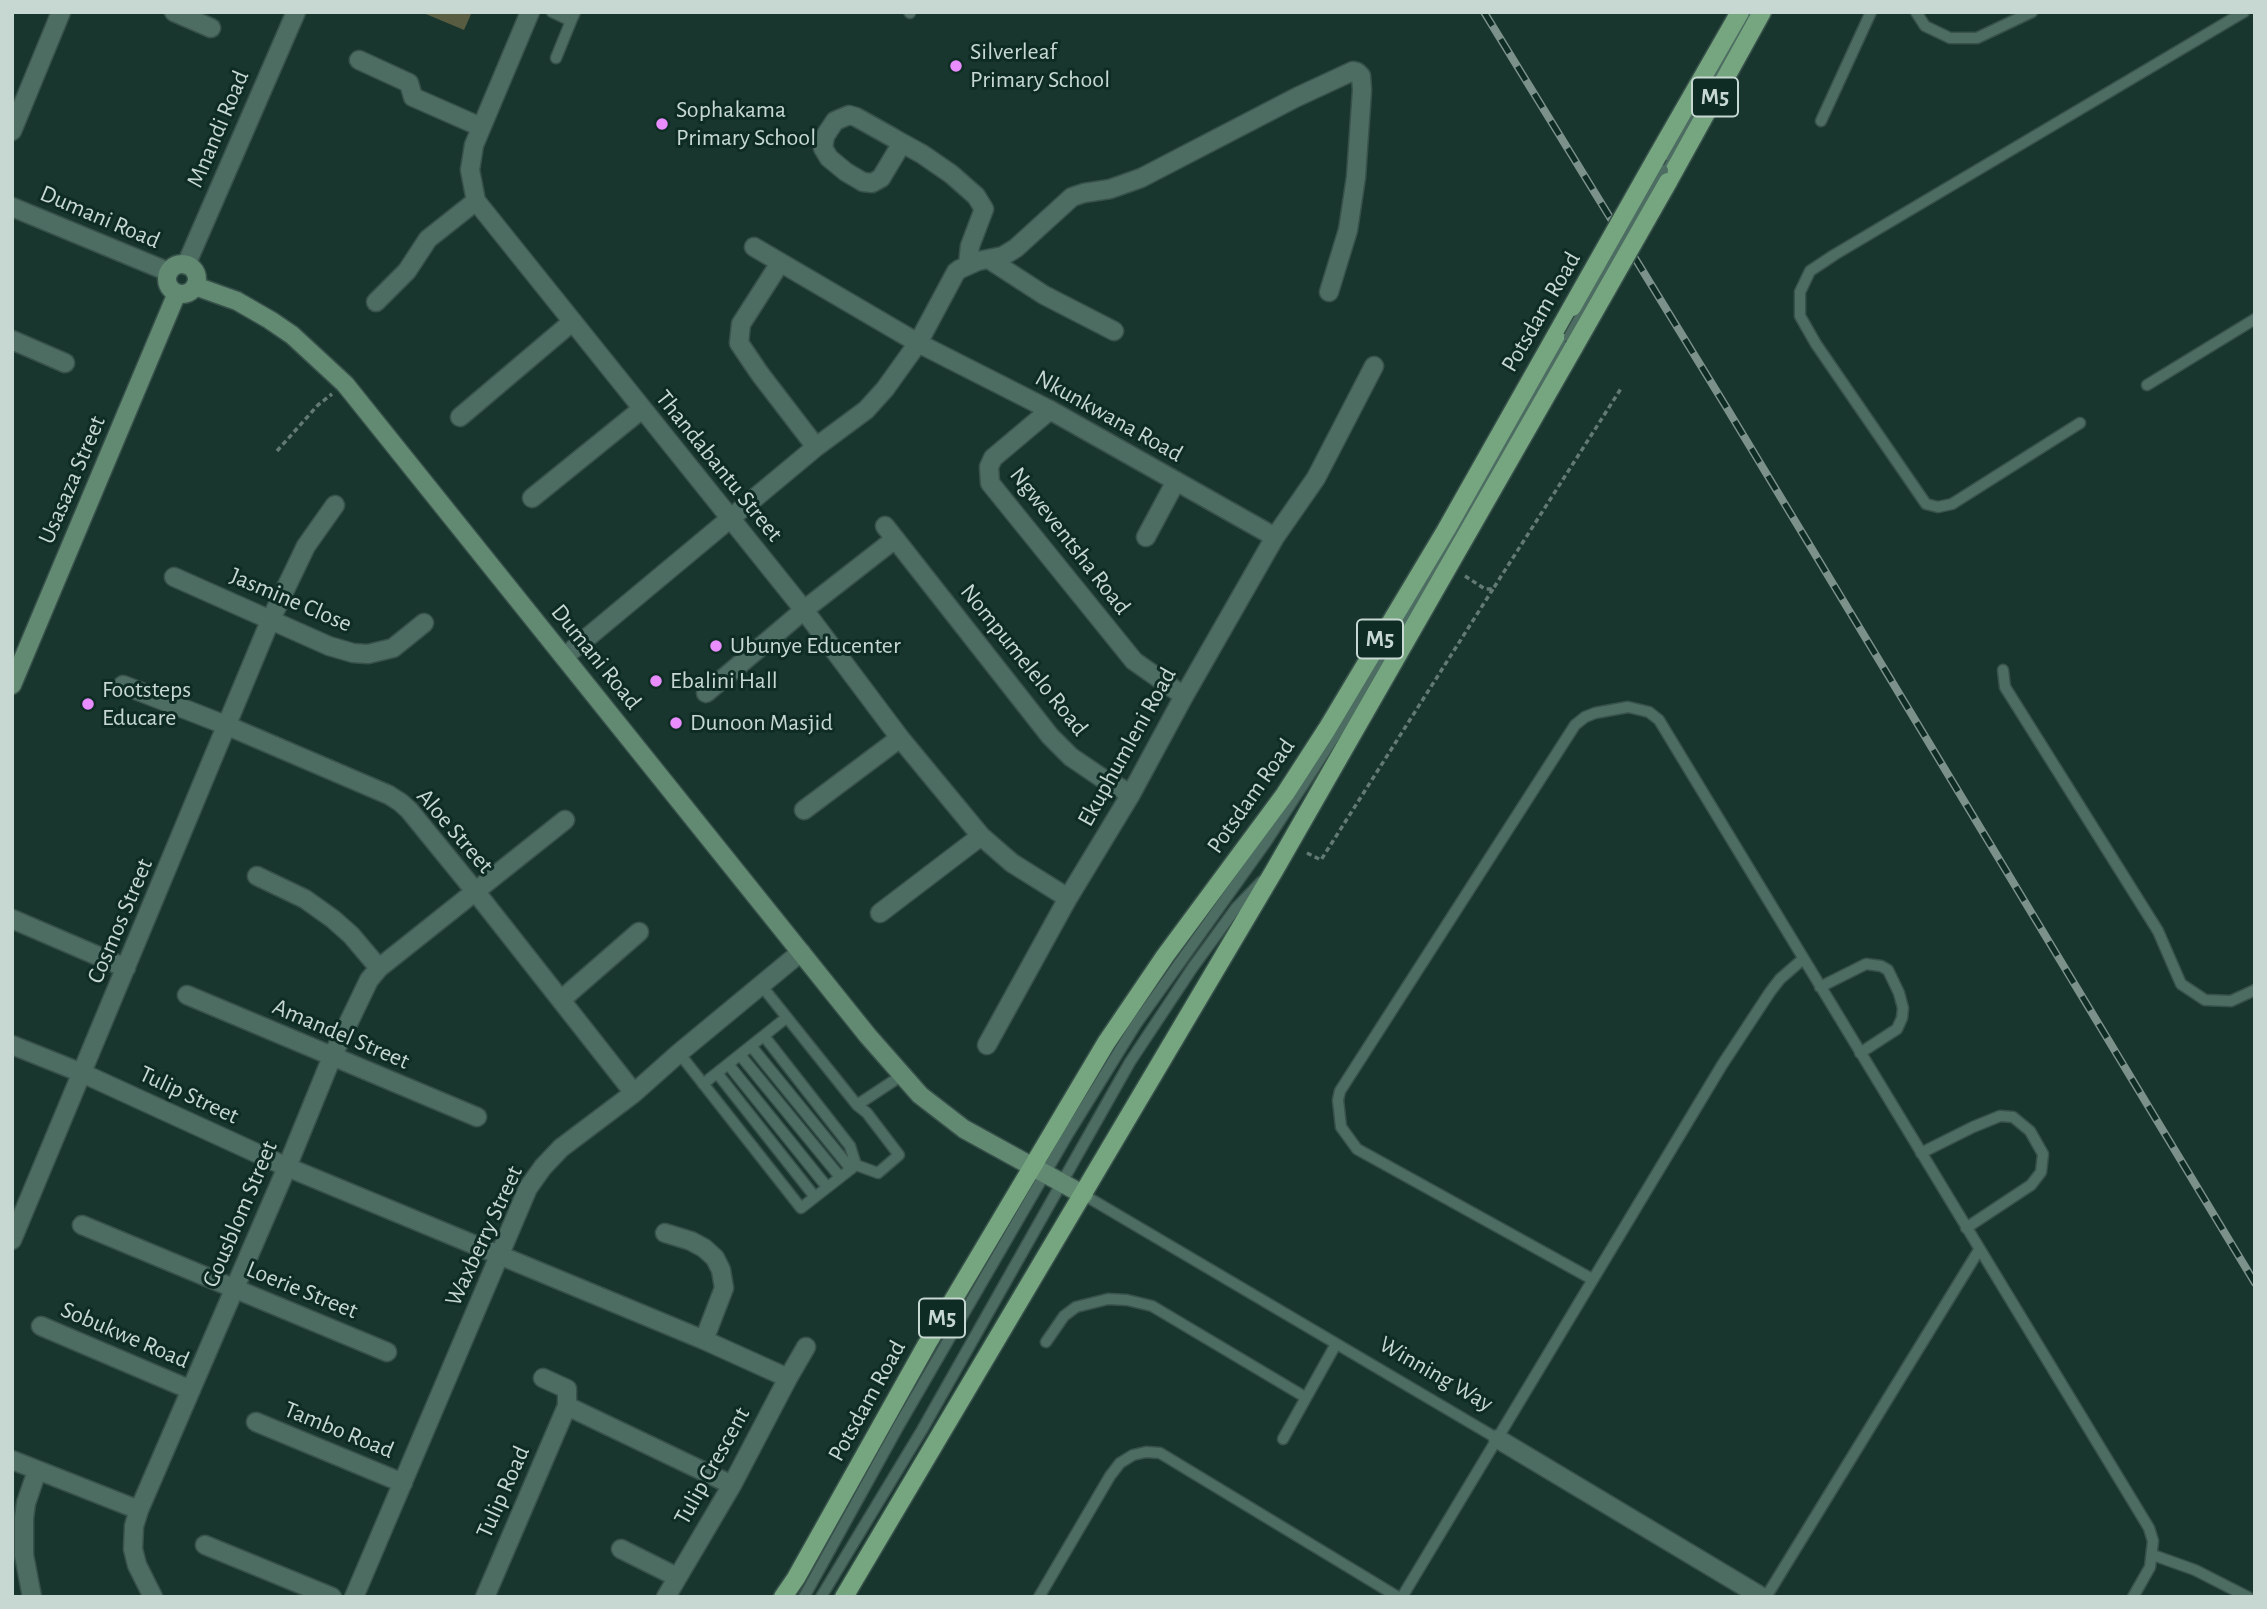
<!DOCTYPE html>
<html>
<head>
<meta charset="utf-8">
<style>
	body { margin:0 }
	#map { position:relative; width:2267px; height:1609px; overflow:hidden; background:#19362e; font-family:"Alegreya Sans",sans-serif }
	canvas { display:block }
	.frame { position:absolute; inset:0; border:14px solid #c7d8d2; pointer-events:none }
</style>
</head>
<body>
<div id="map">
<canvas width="2267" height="1609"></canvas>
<div class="frame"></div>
</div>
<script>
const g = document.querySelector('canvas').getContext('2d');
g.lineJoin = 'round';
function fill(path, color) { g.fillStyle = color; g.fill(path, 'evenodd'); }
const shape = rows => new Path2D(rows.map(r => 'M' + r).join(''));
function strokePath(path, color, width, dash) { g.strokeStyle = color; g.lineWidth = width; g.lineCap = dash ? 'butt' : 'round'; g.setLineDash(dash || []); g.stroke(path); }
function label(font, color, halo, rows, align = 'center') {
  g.font = font + ' "Alegreya Sans",sans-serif'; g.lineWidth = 6; g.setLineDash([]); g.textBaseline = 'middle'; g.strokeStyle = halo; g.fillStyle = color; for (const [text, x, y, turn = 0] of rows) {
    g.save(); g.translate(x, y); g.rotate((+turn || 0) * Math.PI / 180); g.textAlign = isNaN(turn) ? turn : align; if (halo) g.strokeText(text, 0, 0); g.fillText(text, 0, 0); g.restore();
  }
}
fill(shape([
	[421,12,472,12,464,30]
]), '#585c40');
const lane = shape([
	[552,12,571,21,575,12],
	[909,12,910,13],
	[1916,12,1925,26,1950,38,1977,38,2032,12],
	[556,58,571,21],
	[1821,121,1871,12],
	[1663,170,1751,12],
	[2147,385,2255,319],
	[2080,423,1952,504,1938,507,1926,504,1816,344,1800,316,1800,292,1810,271,1834,255,2244,12],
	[2003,670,2005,687,2158,931,2181,984,2205,1000,2231,1001,2255,990],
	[761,985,857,1105,901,1076],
	[1820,987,1866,964,1881,966,1888,970,1899,993,1903,1008,1902,1018,1897,1029,1860,1053],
	[764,1036,850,1146,856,1165],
	[751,1046,851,1169],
	[679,1053,801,1208,856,1165,878,1173,899,1155,867,1113,857,1105],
	[740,1055,840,1177],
	[728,1064,827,1187],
	[717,1073,815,1197],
	[703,1084,786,1018],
	[1921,1153,1973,1127,2000,1116,2013,1117,2030,1131,2043,1154,2041,1172,2031,1185,1966,1228],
	[1084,1195,1498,1439],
	[1592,1279,1357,1149,1341,1127,1338,1100,1340,1091,1575,725,1585,717,1595,713,1628,707,1649,712,1659,720,2149,1528,2153,1541,2150,1567,2133,1597],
	[1046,1342,1064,1316,1076,1307,1108,1299,1127,1300,1152,1306,1305,1397],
	[1283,1439,1336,1344],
	[2153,1555,2195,1570,2248,1597],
	[804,1597,898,1427,1068,1134,1136,1024,1266,842,1346,719,1569,337],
	[821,1597,922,1430,1130,1062,1193,967,1236,908,1262,881],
	[1039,1597,1110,1476,1120,1463,1133,1455,1146,1452,1160,1453,1398,1597],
	[1402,1597,1722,1065,1770,992,1780,979,1803,959],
	[1766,1597,1979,1250]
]);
const street = shape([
	[174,12,211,28],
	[530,12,474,145,470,170,476,201,804,610,900,738,981,836,1012,863,1068,898],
	[359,60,409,83,413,97,481,127],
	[12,131,61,12],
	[902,143,881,178,872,183,863,182,846,172,829,158,823,148,825,136,835,121,849,115,856,117,890,136,902,143,922,154,951,174,976,196,984,209,970,246,968,264],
	[12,207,169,272],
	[754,247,918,343,1050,410,1275,537],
	[990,260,1044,295,1114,331],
	[780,263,741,324,739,343,760,374,816,447],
	[186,265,296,12],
	[376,302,407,271,428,239,476,201],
	[12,340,65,363],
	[1050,410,993,458,989,467,990,483,1134,661,1184,696],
	[460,417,572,322],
	[532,498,642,409],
	[885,526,1050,736,1071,757,1102,778,1131,794],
	[1146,537,1176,481],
	[174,577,329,646,353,653,368,654,393,648,424,623],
	[564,657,816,447,866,410,885,389,918,343,956,272,960,269,978,261,1003,256,1016,248,1072,197,1084,193,1110,189,1141,178,1297,97,1353,71,1357,72,1361,76,1362,90,1356,177,1348,230,1329,292],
	[123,685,228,726,389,795,400,802,409,810,475,891,634,1093],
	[706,693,804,610,895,539],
	[804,810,900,738],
	[257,876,305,899,333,919,351,935,379,968],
	[880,913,981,836],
	[12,919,126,968],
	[187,995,477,1117],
	[561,1000,639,932],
	[12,1045,82,1073,287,1167,704,1340,788,1378],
	[987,1045,1068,898,1131,794,1184,696,1275,537,1316,478,1374,366],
	[82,1225,387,1352],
	[665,1233,691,1241,704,1248,715,1258,721,1270,724,1288,704,1340],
	[12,1240,270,621,306,546,335,505],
	[41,1326,191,1390],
	[567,1406,732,1485],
	[256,1422,403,1483],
	[1498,1439,1762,1597],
	[12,1460,139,1510],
	[205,1545,332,1597],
	[621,1549,677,1577],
	[32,1597,24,1555,24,1518,26,1503,37,1471],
	[153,1597,137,1565,133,1549,134,1526,139,1510,287,1167,332,1057,369,980,379,968,565,820],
	[354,1597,528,1188,543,1167,561,1148,634,1093,679,1053,801,952],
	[485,1597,567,1406,567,1389,543,1378],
	[666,1597,732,1485,788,1378,806,1347]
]);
const secondary = shape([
	'167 279a15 15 0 1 1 30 0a15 15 0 1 1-30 0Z',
	[195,286,237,301,270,320,292,335,345,384,868,1036,920,1095,964,1129,1084,1195],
	[12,685,177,293]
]);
const primary = shape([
	[1658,155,1740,12],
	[1668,182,1762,12],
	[783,1597,796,1578,927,1344,1106,1043,1165,956,1285,794,1327,729,1446,530,1572,307],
	[844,1597,1274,871,1574,347]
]);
strokePath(lane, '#38514b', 13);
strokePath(street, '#38514b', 21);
strokePath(secondary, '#38514b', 21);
strokePath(primary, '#38514b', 21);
strokePath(shape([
	[277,451,318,405,332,394],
	[1465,576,1485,589,1493,589,1622,387],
	[1307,853,1321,860,1493,589]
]), '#627a73', 3.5, [5, 3.5]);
strokePath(lane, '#4d6c62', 10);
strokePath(street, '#4d6c62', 18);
strokePath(secondary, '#628971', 18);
strokePath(primary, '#76a67f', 18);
const rail = shape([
	[1484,12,1725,405,2255,1283]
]);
strokePath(rail, '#7b918a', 8);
strokePath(rail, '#0e2c24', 5, [16]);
const laneBridge = shape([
	[1569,337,1663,170]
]);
const primaryBridge = shape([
	[1572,307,1658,155],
	[1574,347,1668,182]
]);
strokePath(laneBridge, '#38514b', 13, []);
strokePath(primaryBridge, '#38514b', 21, []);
strokePath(laneBridge, '#4d6c62', 10);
strokePath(primaryBridge, '#76a67f', 18);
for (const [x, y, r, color] of [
	[956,66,7,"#e98dfe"],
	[662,124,7,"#e98dfe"],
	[716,646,7,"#e98dfe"],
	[656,681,7,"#e98dfe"],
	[88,704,7,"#e98dfe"],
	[676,723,7,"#e98dfe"]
]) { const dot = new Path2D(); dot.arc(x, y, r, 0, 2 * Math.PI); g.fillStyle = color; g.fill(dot); strokePath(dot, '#0e2c24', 2.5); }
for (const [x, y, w] of [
	[1715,97,46],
	[1380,639,46],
	[942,1318,46]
]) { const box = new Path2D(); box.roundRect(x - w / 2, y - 19.5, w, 39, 5); g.fillStyle = '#0e2c24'; g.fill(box); strokePath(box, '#c7d8d2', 2); }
label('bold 23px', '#c7d8d2', null, [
	["M5",1715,97],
	["M5",1380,639],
	["M5",942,1318]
]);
label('24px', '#c7d8d2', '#0e2c24', [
	["Silverleaf",970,52],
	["Primary School",970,80],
	["Sophakama",676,110],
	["Primary School",676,138],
	["Ubunye Educenter",730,646],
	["Ebalini Hall",670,681],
	["Footsteps",102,690],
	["Educare",102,718],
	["Dunoon Masjid",690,723]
], 'left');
label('24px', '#c7d8d2', '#0e2c24', [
	["Mnandi Road",218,129,-67],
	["Dumani Road",100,217,23],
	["Potsdam Road",1541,312,-60],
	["Nkunkwana Road",1109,416,29],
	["Thandabantu Street",719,466,51],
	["Usasaza Street",72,480,-67],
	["Ngweventsha Road",1070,541,52],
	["Jasmine Close",291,600,23],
	["Dumani Road",596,657,51],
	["Nompumelelo Road",1024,660,51],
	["Ekuphumleni Road",1127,747,-61],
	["Potsdam Road",1251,796,-55],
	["Aloe Street",455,831,49],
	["Cosmos Street",120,921,-67],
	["Amandel Street",341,1034,23],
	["Tulip Street",189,1095,25],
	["Gousblom Street",240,1214,-67],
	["Waxberry Street",484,1236,-65],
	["Loerie Street",302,1290,22],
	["Sobukwe Road",125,1335,23],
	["Winning Way",1436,1374,30],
	["Potsdam Road",867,1401,-61],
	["Tambo Road",339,1430,22],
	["Tulip Crescent",712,1466,-61],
	["Tulip Road",503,1492,-66]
]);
</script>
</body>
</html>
